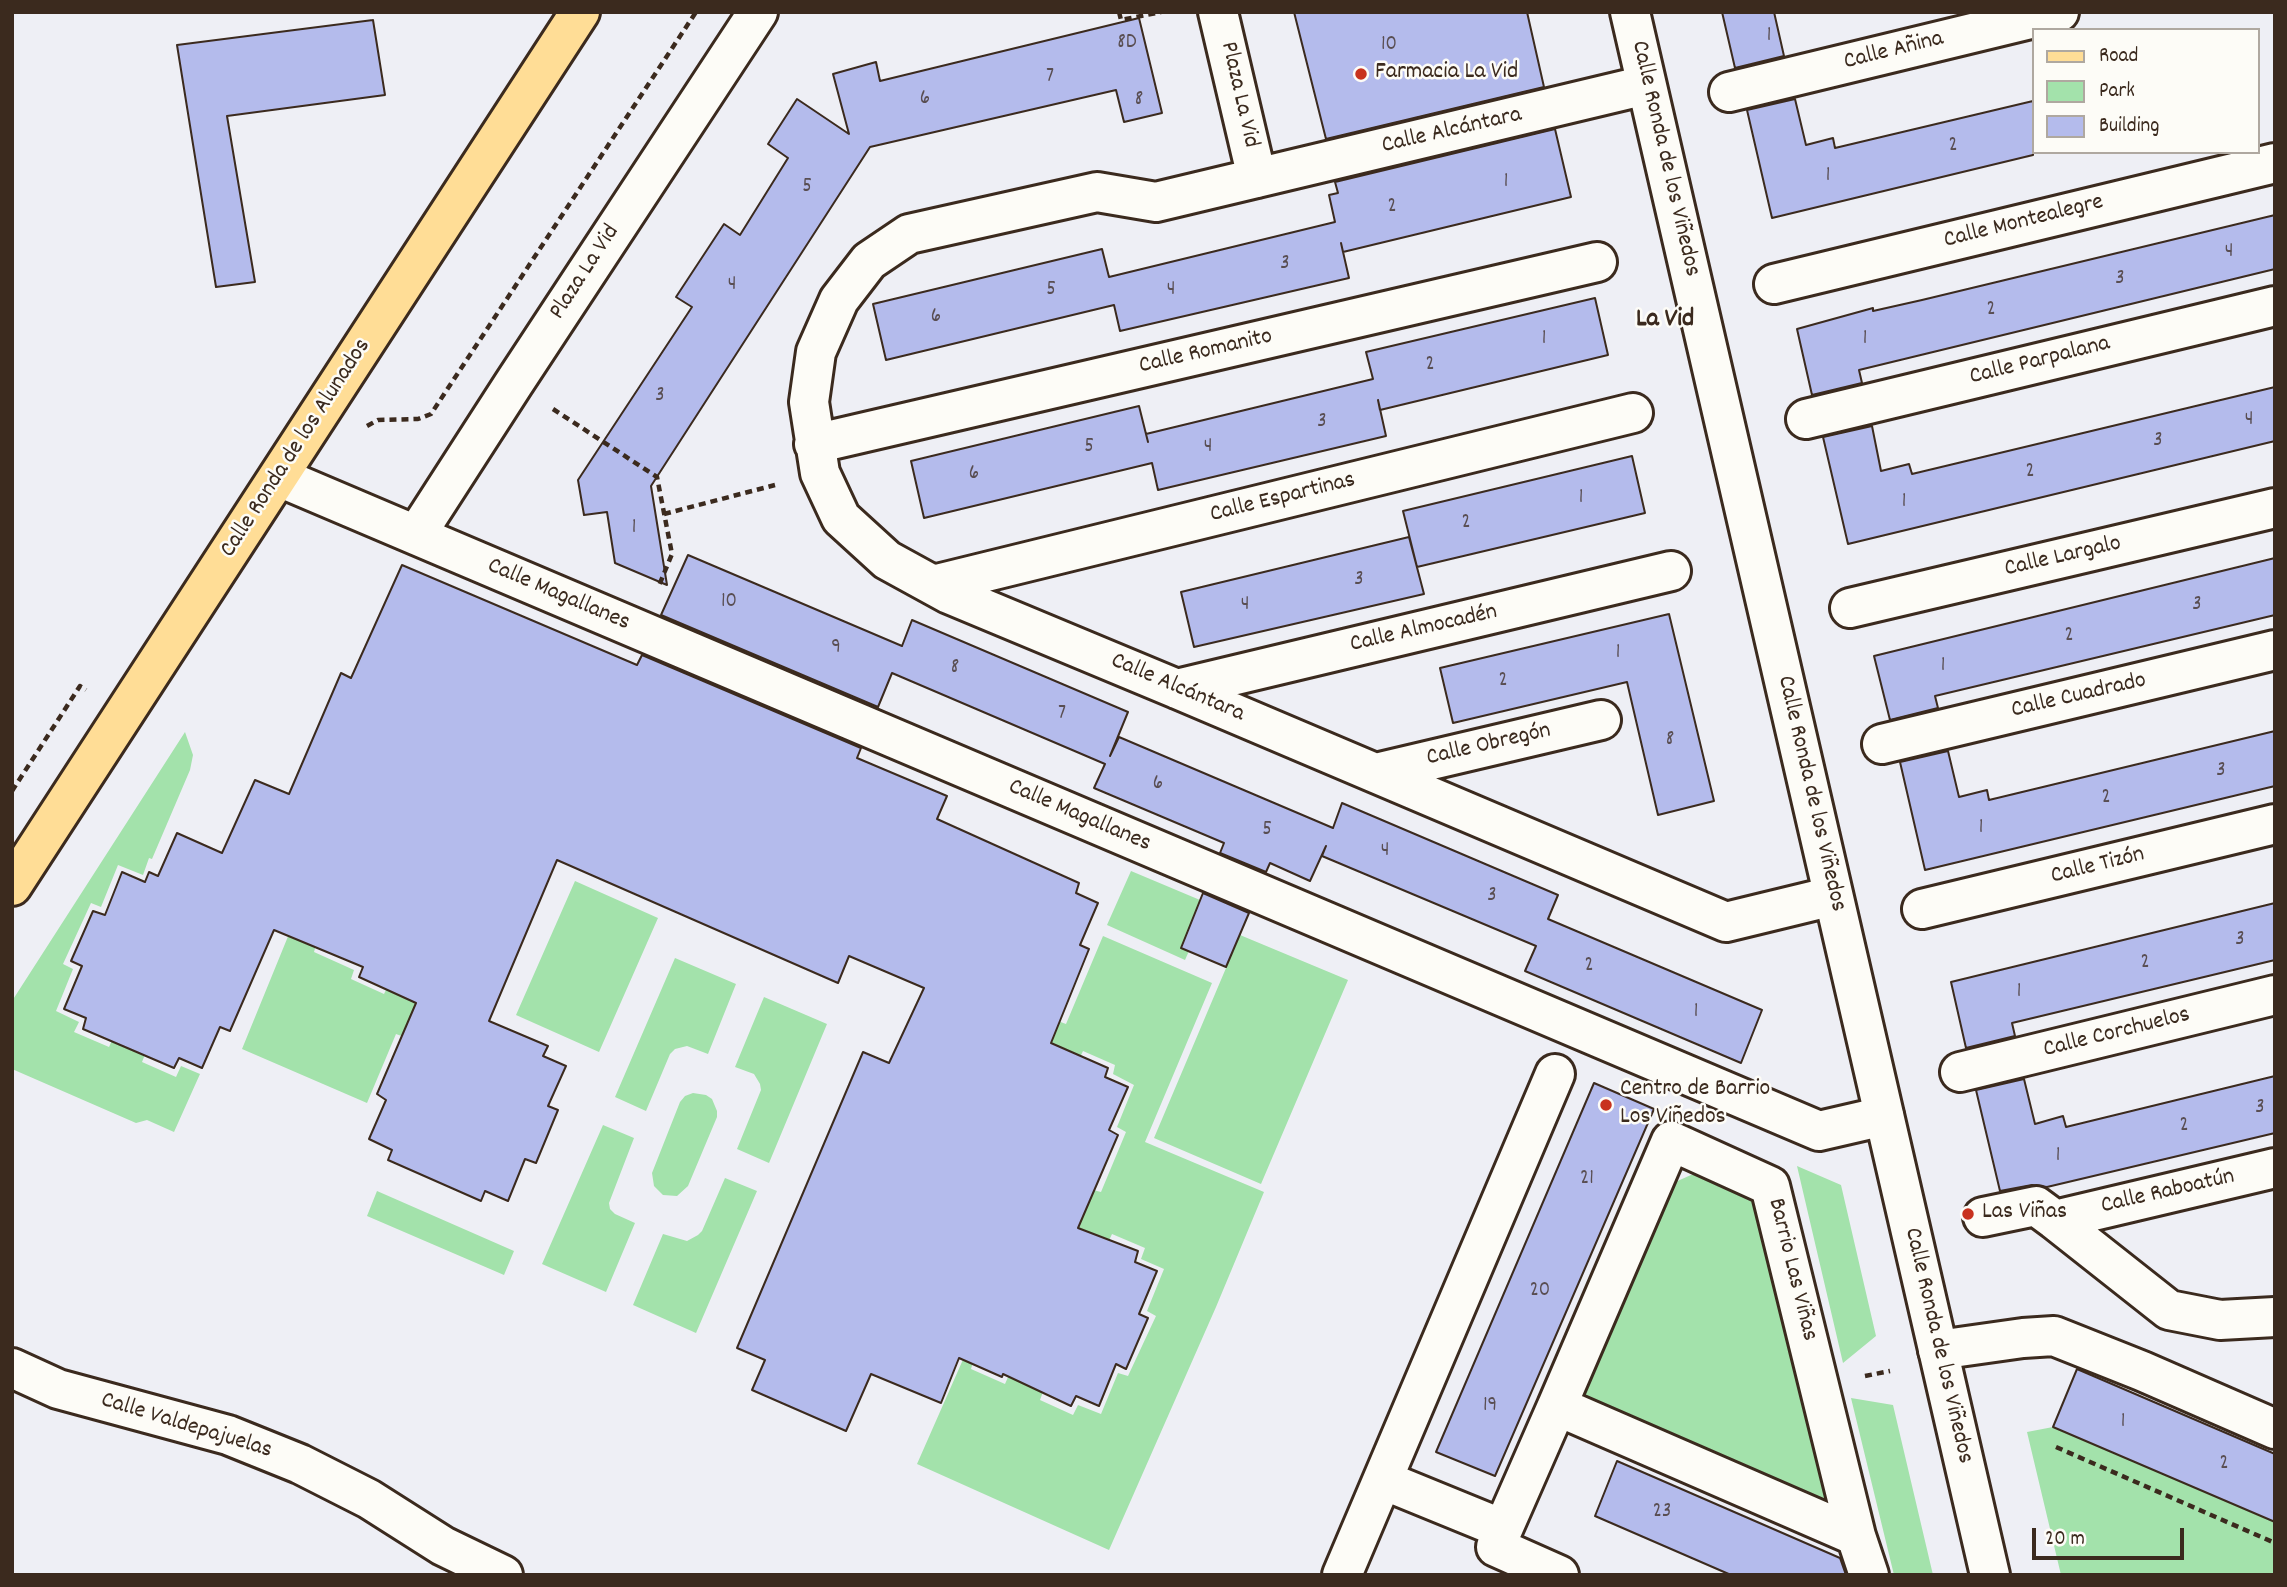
<!DOCTYPE html>
<html>
<head>
<meta charset="utf-8">
<style>
	body { margin:0 }
	#map { position:relative; width:2287px; height:1587px; overflow:hidden; background:#eeeff5; font-family:Dekko,sans-serif }
	canvas { display:block }
	.frame { position:absolute; inset:0; border:14px solid #3b2a1e; pointer-events:none }
	.legend { position:absolute; left:2032px; top:28px; width:228px; height:126px; box-sizing:border-box; background:#fdfcf7; border:2px solid #afa8a0; margin:0; padding:9px 12px; list-style:none; font-size:21px; color:#3b2a1e }
	.legend li { display:flex; align-items:center; gap:14px; height:35px }
	.legend b { width:35px; border:2px solid #afa8a0 }
	.scale { position:absolute; left:2032px; top:1528px; width:152px; height:32px; box-sizing:border-box; border:4px solid #3b2a1e; border-top:0; padding-left:9px; font-size:21px; line-height:24px; white-space:nowrap; color:#3b2a1e; -webkit-text-stroke:5px #fdfcf7; paint-order:stroke }
</style>
</head>
<body>
<div id="map">
<canvas width="2287" height="1587"></canvas>
<div class="frame"></div>
<ul class="legend">
<li><b style="height:9px;background:#ffdd96"></b>Road</li>
<li><b style="height:19px;background:#a3e2ab"></b>Park</li>
<li><b style="height:19px;background:#b4bbec"></b>Building</li>
</ul>
<div class="scale">20 m</div>
</div>
<script>
const g = document.querySelector('canvas').getContext('2d');
g.lineJoin = 'round';
function fill(path, color) { g.fillStyle = color; g.fill(path, 'evenodd'); }
const shape = rows => new Path2D(rows.map(r => 'M' + r).join(''));
function strokePath(path, color, width, dash) { g.strokeStyle = color; g.lineWidth = width; g.lineCap = dash ? 'butt' : 'round'; g.setLineDash(dash || []); g.stroke(path); }
function label(font, color, halo, rows, align = 'center') {
  g.font = font + ' Dekko,sans-serif'; g.lineWidth = 5; g.setLineDash([]); g.textBaseline = 'middle'; g.strokeStyle = halo; g.fillStyle = color; for (const [text, x, y, turn = 0] of rows) {
    g.save(); g.translate(x, y); g.rotate((+turn || 0) * Math.PI / 180); g.textAlign = isNaN(turn) ? turn : align; if (halo) g.strokeText(text, 0, 0); g.fillText(text, 0, 0); g.restore();
  }
}
fill(shape([
	[185,732,193,755,190,770,152,859,149,858,143,875,118,865,101,907,91,903,63,964,73,969,56,1011,79,1022,74,1032,109,1047,120,1023,152,1037,142,1062,176,1077,181,1066,200,1074,174,1132,147,1120,136,1123,12,1069,12,1001],
	[1131,871,1200,900,1181,948,1189,951,1185,960,1107,925],
	[575,881,658,918,599,1052,516,1015],
	[289,934,316,945,314,952,354,970,351,979,384,994,395,972,428,985,407,1038,396,1034,367,1103,242,1049],
	[1240,935,1348,980,1261,1184,1154,1138],
	[1103,936,1212,983,1145,1142,1264,1192,1216,1307,1109,1550,917,1464,965,1355,974,1359,971,1369,1005,1384,1015,1361,1049,1375,1040,1400,1073,1415,1078,1405,1101,1414,1118,1373,1128,1376,1156,1316,1147,1311,1164,1269,1141,1259,1145,1248,1112,1234,1101,1258,1067,1242,1089,1189,1101,1192,1126,1132,1117,1127,1134,1085,1113,1074,1115,1065,1083,1051,1072,1074,1038,1058,1055,1020,1066,1024],
	[675,958,736,984,708,1054,687,1046,675,1049,670,1054,646,1111,615,1097],
	[764,997,827,1024,769,1163,737,1149,761,1090,760,1084,754,1074,735,1067],
	[693,1093,706,1095,712,1099,717,1111,717,1117,688,1186,677,1196,663,1195,654,1186,652,1173,680,1102,685,1096],
	[603,1125,634,1138,609,1203,610,1209,615,1214,635,1223,606,1292,542,1264],
	[1797,1166,1841,1185,1876,1336,1843,1363],
	[1691,1175,1703,1175,1751,1197,1757,1203,1825,1493,1825,1497,1823,1499,1584,1398,1582,1394,1673,1183],
	[725,1178,757,1191,696,1333,633,1305,663,1234,687,1241,698,1235,702,1231],
	[377,1191,514,1251,504,1275,367,1216],
	[1851,1398,1893,1405,1933,1575,1894,1575],
	[2053,1427,2275,1522,2275,1575,2061,1575,2027,1432]
]), '#a3e2ab');
const building = shape([
	[1294,12,1527,12,1544,87,1326,139,1294,12],
	[1722,12,1774,12,1784,56,1735,68,1722,12],
	[1139,18,1162,113,1124,122,1116,90,870,147,651,486,667,585,615,563,607,512,584,515,578,480,692,307,676,297,724,224,740,235,788,158,768,144,797,99,849,134,833,74,876,62,880,81,1139,18],
	[373,20,385,95,227,116,255,282,216,287,177,45,373,20],
	[1795,99,1806,145,1833,138,1835,148,2033,101,2033,155,1772,218,1747,110,1795,99],
	[1555,129,1571,197,1343,252,1341,243,1349,278,1120,331,1114,305,886,360,873,304,1102,249,1109,277,1335,222,1329,195,1338,193,1335,182,1555,129],
	[2275,215,2275,269,1859,370,1862,383,1812,395,1797,329,1873,308,1873,311,1922,300,2275,215],
	[1595,298,1608,355,1380,410,1378,400,1386,436,1158,490,1152,463,924,518,911,461,1139,406,1148,442,1146,434,1373,379,1366,352,1595,298],
	[2275,387,2275,441,1848,544,1823,437,1872,426,1881,471,1909,464,1912,474,2275,387],
	[1632,456,1645,513,1417,567,1403,511,1632,456],
	[1409,537,1424,594,1194,647,1181,592,1409,537],
	[688,555,902,646,912,620,1128,712,1110,756,1119,737,1333,828,1342,803,1558,895,1548,919,1762,1010,1741,1063,1525,971,1536,946,1322,856,1326,846,1310,881,1270,863,1266,872,1220,853,1224,843,1094,788,1105,764,892,673,878,707,661,615,688,555],
	[2275,558,2275,615,1935,696,1938,708,1890,720,1874,656,2275,558],
	[402,565,637,665,642,655,861,748,857,758,947,796,937,819,1079,883,1076,893,1098,903,1080,945,1089,949,1051,1043,1108,1068,1105,1077,1128,1087,1109,1130,1118,1135,1078,1228,1138,1251,1135,1262,1157,1271,1139,1314,1148,1318,1126,1369,1116,1364,1099,1406,1076,1396,1071,1406,1003,1374,1002,1377,959,1358,941,1403,871,1374,846,1431,752,1390,765,1360,737,1348,863,1052,889,1063,924,988,849,956,838,983,557,860,489,1021,548,1046,543,1056,566,1066,548,1106,558,1110,536,1163,525,1159,508,1201,485,1191,481,1201,388,1160,392,1150,369,1139,386,1100,377,1094,416,1003,359,977,363,967,274,930,230,1031,220,1027,202,1068,179,1058,174,1068,83,1029,86,1018,64,1009,82,966,71,961,93,911,105,915,122,872,145,882,149,872,158,876,177,833,222,853,255,780,289,794,341,673,351,678,402,565],
	[1669,614,1714,801,1658,815,1627,682,1453,723,1440,668,1669,614],
	[2275,731,2275,786,1925,870,1900,762,1948,751,1959,797,1987,790,1989,800,2275,731],
	[1203,893,1249,913,1226,967,1181,948,1203,893],
	[2275,903,2275,960,2012,1023,2015,1036,1966,1048,1951,982,2275,903],
	[2275,1076,2275,1133,2047,1187,2032,1185,2000,1191,1976,1090,2024,1079,2035,1124,2063,1116,2066,1127,2275,1076],
	[1594,1083,1654,1109,1495,1476,1436,1452,1594,1083],
	[2077,1369,2275,1454,2275,1522,2053,1427,2077,1369],
	[1617,1461,1840,1558,1846,1575,1731,1575,1595,1516,1617,1461]
]);
fill(building, '#b4bbec');
strokePath(building, '#3b2a1e', 2);
const street = shape([
	[1218,12,1257,178],
	[1646,85,1156,202,1097,192,909,234,869,261,839,300,816,352,809,402,820,473,841,518,887,560,949,594,1177,689,1726,922,1833,896],
	[1729,92,2059,12],
	[1774,284,2275,163],
	[1806,419,2275,306],
	[814,444,1597,262],
	[279,477,1819,1131,1884,1116],
	[416,535,514,383,758,12],
	[933,585,1633,413],
	[1850,608,2275,508],
	[1177,689,1671,571],
	[1882,744,2275,650],
	[1376,773,1601,720],
	[1922,909,2275,824],
	[1960,1072,2275,995],
	[1983,1217,2036,1206,2055,1220,2275,1168],
	[2055,1220,2169,1310,2220,1320,2275,1317],
	[1938,1350,2023,1338,2054,1336,2142,1371,2275,1429],
	[12,1368,58,1389,228,1435,300,1464,369,1499,443,1546,503,1575],
	[1383,1480,1503,1529,1496,1547,1559,1575],
	[1503,1529,1557,1406],
	[1856,1536,1557,1406,1671,1141,1770,1186,1856,1536,1869,1575],
	[1342,1575,1555,1074]
]);
const secondary = shape([
	[1630,12,1990,1575]
]);
const primary = shape([
	[12,886,580,12]
]);
strokePath(street, '#3b2a1e', 44);
strokePath(secondary, '#3b2a1e', 44);
strokePath(primary, '#3b2a1e', 44);
strokePath(shape([
	[1119,12,1121,20,1161,12],
	[553,409,657,477,672,554,658,588],
	[367,426,378,420,418,419,431,414,696,12],
	[664,514,775,485],
	[12,791,80,686,86,690],
	[1865,1376,1890,1371],
	[2056,1447,2275,1543]
]), '#3b2a1e', 4.5, [7, 5]);
strokePath(street, '#fdfcf7', 38);
strokePath(secondary, '#fdfcf7', 38);
strokePath(primary, '#ffdd96', 38);
for (const [x, y, r, color] of [
	[1361,74,7,"#c8321e"],
	[1606,1105,7,"#c8321e"],
	[1968,1214,7,"#c8321e"]
]) { const dot = new Path2D(); dot.arc(x, y, r, 0, 2 * Math.PI); g.fillStyle = color; g.fill(dot); strokePath(dot, '#fdfcf7', 2.5); }
label('21px', '#594e52', null, [
	["1",1769,37],
	["8D",1127,44],
	["10",1389,46],
	["7",1050,78],
	["6",925,100],
	["8",1139,101],
	["2",1953,147],
	["1",1828,177],
	["1",1506,183],
	["5",807,188],
	["2",1392,208],
	["4",2229,253],
	["3",1285,265],
	["3",2120,280],
	["4",732,286],
	["5",1051,291],
	["4",1171,291],
	["2",1991,311],
	["6",936,318],
	["1",1544,340],
	["1",1865,340],
	["2",1430,366],
	["3",660,397],
	["4",2249,421],
	["3",1322,423],
	["3",2158,442],
	["5",1089,448],
	["4",1208,448],
	["2",2030,473],
	["6",974,475],
	["1",1581,499],
	["1",1904,503],
	["2",1466,524],
	["1",634,529],
	["3",1359,581],
	["10",729,603],
	["4",1245,606],
	["3",2197,606],
	["2",2069,637],
	["9",836,649],
	["1",1618,654],
	["1",1943,667],
	["8",955,669],
	["2",1503,682],
	["7",1062,715],
	["8",1670,741],
	["3",2221,772],
	["6",1158,785],
	["2",2106,799],
	["1",1981,829],
	["5",1267,831],
	["4",1385,852],
	["3",1492,897],
	["3",2240,941],
	["2",2145,964],
	["2",1589,967],
	["1",2019,993],
	["1",1696,1013],
	["3",2260,1109],
	["2",2184,1127],
	["1",2058,1157],
	["21",1587,1180],
	["20",1540,1292],
	["19",1490,1407],
	["1",2123,1423],
	["2",2224,1465],
	["23",1662,1513]
]);
label('24px', '#3b2a1e', '#fdfcf7', [
	["Calle Añina",1894,52,-14],
	["Plaza La Vid",1238,95,77],
	["Calle Alcántara",1452,132,-13],
	["Calle Ronda de los Viñedos",1664,159,77],
	["Calle Montealegre",2024,223,-14],
	["Plaza La Vid",586,273,-57],
	["Calle Romanito",1206,353,-13],
	["Calle Parpalana",2040,362,-14],
	["Calle Ronda de los Alunados",297,449,-57],
	["Calle Espartinas",1283,499,-14],
	["Calle Largalo",2063,558,-13],
	["Calle Magallanes",558,596,23],
	["Calle Almocadén",1424,630,-13],
	["Calle Alcántara",1177,689,23],
	["Calle Cuadrado",2079,697,-13],
	["Calle Obregón",1489,746,-13],
	["Calle Ronda de los Viñedos",1810,794,77],
	["Calle Magallanes",1079,817,23],
	["Calle Tizón",2098,867,-14],
	["Calle Corchuelos",2117,1034,-14],
	["Calle Raboatún",2168,1193,-13],
	["Barrio Las Viñas",1791,1270,76],
	["Calle Ronda de los Viñedos",1937,1346,77],
	["Calle Valdepajuelas",186,1427,17]
]);
label('24px', '#3b2a1e', '#fdfcf7', [
	["Farmacia La Vid",1375,74],
	["Centro de Barrio",1620,1091],
	["Los Viñedos",1620,1119],
	["Las Viñas",1982,1214]
], 'left');
label('bold 26px', '#3b2a1e', '#fdfcf7', [
	["La Vid",1665,321]
]);
</script>
</body>
</html>
